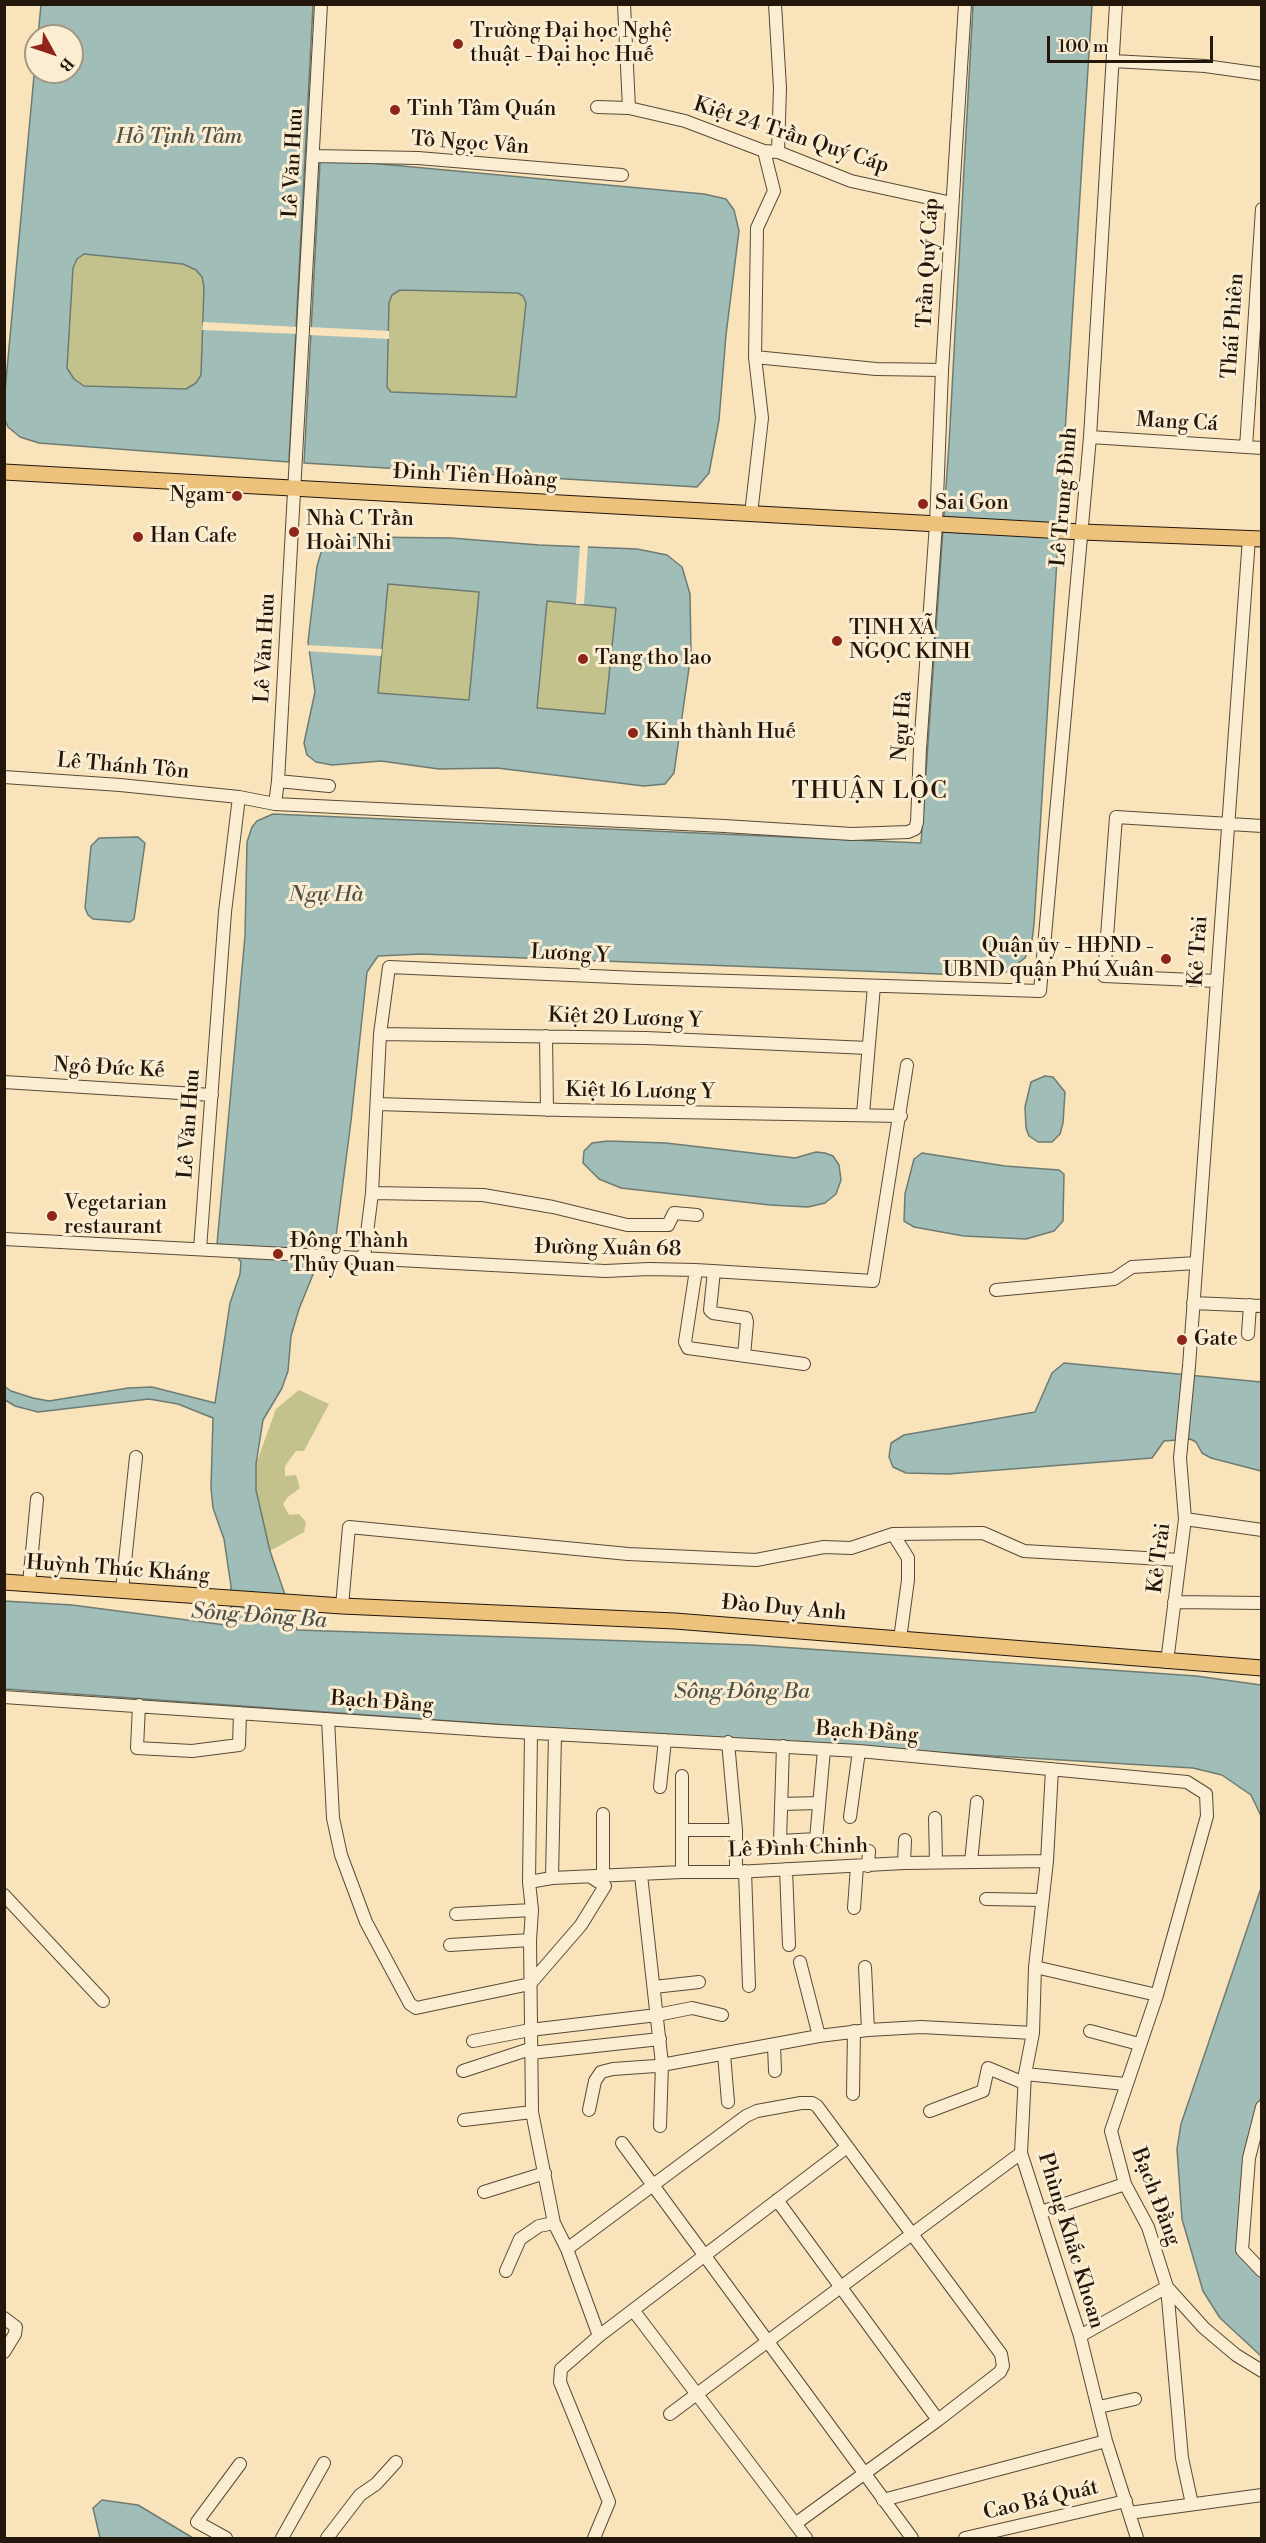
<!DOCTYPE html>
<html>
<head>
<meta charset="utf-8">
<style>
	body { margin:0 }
	#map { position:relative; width:1266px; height:2543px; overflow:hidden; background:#f8e3ba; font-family:"Libre Bodoni",serif }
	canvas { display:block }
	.frame { position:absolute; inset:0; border:6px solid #23170b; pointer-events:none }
	.north { position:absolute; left:24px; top:24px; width:60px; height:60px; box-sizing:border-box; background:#faedd2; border:2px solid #a49782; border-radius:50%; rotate:130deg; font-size:16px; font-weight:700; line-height:24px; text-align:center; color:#23170b }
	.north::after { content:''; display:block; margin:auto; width:21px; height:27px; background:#8f2418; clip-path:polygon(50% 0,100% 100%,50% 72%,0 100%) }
	.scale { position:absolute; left:1047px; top:36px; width:166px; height:27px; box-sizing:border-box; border:3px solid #23170b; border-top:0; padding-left:8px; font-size:18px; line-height:21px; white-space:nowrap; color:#23170b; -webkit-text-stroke:4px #faedd2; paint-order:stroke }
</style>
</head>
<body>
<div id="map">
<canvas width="1266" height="2543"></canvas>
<div class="frame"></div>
<div class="north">B</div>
<div class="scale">100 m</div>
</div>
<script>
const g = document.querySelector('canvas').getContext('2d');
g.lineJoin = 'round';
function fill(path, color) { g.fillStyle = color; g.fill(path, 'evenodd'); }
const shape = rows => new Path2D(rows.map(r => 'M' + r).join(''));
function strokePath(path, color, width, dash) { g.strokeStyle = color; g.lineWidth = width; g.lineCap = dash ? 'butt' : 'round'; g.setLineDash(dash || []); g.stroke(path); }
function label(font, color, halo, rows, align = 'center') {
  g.font = font + ' "Libre Bodoni",serif'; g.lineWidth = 6; g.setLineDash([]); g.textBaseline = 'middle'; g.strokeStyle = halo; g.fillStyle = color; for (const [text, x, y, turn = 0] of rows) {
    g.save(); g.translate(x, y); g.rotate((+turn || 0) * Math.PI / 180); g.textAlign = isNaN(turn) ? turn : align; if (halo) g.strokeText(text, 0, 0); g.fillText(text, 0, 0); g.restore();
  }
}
fill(shape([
	[84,254,183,264,196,270,202,277,204,287,201,375,196,383,186,389,84,386,74,379,67,368,73,268,77,259],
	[399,290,519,293,523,297,526,303,516,397,391,392,387,388,389,302,392,295],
	[388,584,479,591,469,700,378,693],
	[547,601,616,608,605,714,536,708],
	[299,1390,329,1404,304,1451,296,1451,285,1466,285,1476,296,1475,300,1488,288,1497,283,1504,289,1515,299,1514,306,1522,304,1532,270,1551,256,1490,256,1464,276,1409]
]), '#c3c28c');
const water = shape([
	[41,5,313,5,289,462,39,443,20,437,8,427,5,420,5,391,36,54,36,72,72,72,72,36,38,36,41,5],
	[84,254,183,264,196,270,202,277,204,287,201,375,196,383,186,389,84,386,74,379,67,368,73,268,77,259,84,254],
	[973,5,1092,5,1034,924,1032,941,1025,958,1005,973,991,976,421,954,378,956,367,972,351,1121,334,1252,316,1267,299,1309,291,1336,288,1371,282,1388,263,1420,256,1464,256,1490,270,1551,297,1630,751,1645,1196,1676,1261,1685,1261,1816,1251,1795,1222,1775,1193,1768,618,1733,5,1689,4,1601,72,1605,233,1626,231,1625,231,1586,224,1539,213,1508,211,1488,213,1418,178,1404,149,1399,38,1412,15,1406,5,1400,4,1386,11,1391,33,1398,49,1401,128,1388,152,1387,215,1403,230,1303,240,1274,241,1262,229,1246,217,1244,245,936,247,842,252,827,257,821,273,814,921,843,949,444,973,5],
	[320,162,359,162,704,194,726,199,734,210,739,231,726,335,719,420,709,473,697,487,304,463,320,162],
	[400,290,518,293,523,296,526,303,516,397,391,392,387,387,389,303,392,295,400,290],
	[361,537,451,538,539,545,637,549,667,555,682,567,690,594,691,654,674,773,665,784,644,786,497,768,439,769,381,761,332,765,316,762,307,755,304,743,315,692,308,642,317,566,323,546,331,539,361,537],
	[388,584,479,592,469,700,378,693,388,584],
	[547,601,616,608,605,714,537,708,547,601],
	[138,837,145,843,134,919,130,922,93,919,88,915,85,908,91,846,99,838,138,837],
	[1045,1076,1053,1077,1065,1092,1063,1123,1060,1134,1052,1142,1038,1142,1029,1136,1026,1128,1025,1107,1031,1082,1045,1076],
	[608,1141,666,1143,795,1158,816,1152,825,1153,833,1156,839,1165,841,1180,836,1194,825,1203,808,1207,770,1205,621,1188,599,1179,583,1163,584,1151,592,1143,608,1141],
	[922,1153,1005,1166,1059,1170,1064,1174,1063,1221,1054,1231,1026,1239,964,1236,914,1227,904,1221,905,1194,914,1159,922,1153],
	[1064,1363,1261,1382,1261,1471,1211,1458,1202,1453,1196,1442,1190,1439,1164,1441,1152,1458,948,1474,906,1473,893,1467,889,1457,891,1443,904,1435,1035,1412,1052,1373,1064,1363],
	[1261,1888,1261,2096,1248,2161,1240,2221,1252,2262,1261,2278,1261,2356,1220,2318,1203,2291,1182,2219,1177,2149,1181,2124,1261,1888],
	[102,2500,138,2505,193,2538,100,2538,93,2508,102,2500]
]);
fill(water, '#a0bdb8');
strokePath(water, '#6e7b73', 1.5);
fill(shape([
	[203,322,299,327,299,334,202,330],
	[309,327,389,331,389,339,309,335],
	[580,544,588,544,584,604,576,604],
	[305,645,382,649,381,656,306,651]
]), '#f8e3ba');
const minor = shape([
	[624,4,629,108],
	[775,4,780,88,778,152],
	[1113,61,1205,66,1262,74],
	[597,107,629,108,685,121,764,151,778,152,851,181,952,203],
	[314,156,418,158,622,175],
	[755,357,876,369,942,370],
	[1090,437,1262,448],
	[1246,447,1262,209],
	[751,514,762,418,755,357,757,228,774,191,764,151],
	[4,777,120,785,239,797,275,804,724,826,852,834,908,832,915,829,917,822,920,749,936,524,942,370,965,4],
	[278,781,329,786],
	[275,804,278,781,321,4],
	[1216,981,1104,976,1116,817,1262,826],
	[380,1034,646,1038,868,1048],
	[546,1036,547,1110],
	[4,1082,212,1095],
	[378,1104,563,1110,901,1116],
	[863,1114,874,986],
	[372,1193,483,1195,553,1207,627,1225,668,1225,674,1213,697,1215],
	[4,1239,605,1271,649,1269,696,1270,873,1281,907,1065],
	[200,1249,225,912,239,797],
	[364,1257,372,1193,380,1034,389,967,638,978,1040,991,1090,437,1116,4],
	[696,1270,685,1342,688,1348,804,1364],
	[714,1271,710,1310,713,1313,746,1318,747,1322,744,1356],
	[996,1290,1114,1279,1132,1267,1196,1263],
	[1193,1303,1262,1306],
	[1248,1334,1250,1305],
	[1185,1519,1262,1530],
	[893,1534,908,1558,908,1580,900,1639],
	[29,1584,37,1499],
	[122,1590,136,1457],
	[1174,1602,1262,1603],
	[342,1606,349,1527,628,1554,756,1560,824,1547,851,1548,893,1534,983,1533,1024,1551,1180,1560],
	[1167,1662,1185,1519,1180,1458,1189,1366,1249,538],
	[4,1697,499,1731,859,1751,1187,1782,1206,1794,1207,1816,1157,1995,1111,2131,1125,2184,1148,2227,1167,2287,1182,2458,1192,2504],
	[139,1705,137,1748,192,1751,239,1745,240,1713],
	[328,1719,333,1818,341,1855,366,1922,410,2004,416,2008,530,1984,581,1925,605,1886,591,1877],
	[531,1733,529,1882,532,1910,530,1940,532,2112,554,2223,567,2249,599,2336],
	[728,1742,736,1830,736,1872],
	[783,1746,780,1841,816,1839,824,1750],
	[1052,1769,1047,1861,1035,1967,1033,2033,1025,2074,1021,2153,1080,2336,1106,2441,1137,2538],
	[682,1776,682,1872],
	[660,1787,665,1740],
	[781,1804,819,1803],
	[850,1817,859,1751],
	[935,1818,936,1862],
	[683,1830,736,1830],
	[971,1862,977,1802],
	[904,1863,905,1840],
	[868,1866,869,1851],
	[786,1869,789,1945],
	[745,1871,749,1986],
	[641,1875,662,2064,660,2126],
	[603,1876,603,1814],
	[552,1878,555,1734],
	[529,1882,552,1878,682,1872,736,1872,904,1863,1047,1861],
	[4,1895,103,2001],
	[986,1899,1042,1900],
	[854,1908,857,1866],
	[456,1914,532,1910],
	[450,1945,530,1940],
	[800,1962,819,2036],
	[865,1967,868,2030],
	[1035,1967,1157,1995],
	[654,1987,699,1982],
	[1090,2031,1139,2044],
	[473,2041,530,2030,657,2015,692,2008,722,2015],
	[774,2045,775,2071],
	[531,2053,660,2039],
	[724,2054,728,2102],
	[463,2071,530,2049],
	[1025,2074,1125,2084],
	[853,2094,854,2031],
	[1262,2107,1249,2158,1242,2250,1262,2271],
	[589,2110,595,2081,601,2072,613,2069,656,2066,819,2036,868,2030,921,2027,1033,2033],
	[930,2111,983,2091,988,2068,1024,2083],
	[464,2120,532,2112],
	[622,2143,912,2538],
	[484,2192,545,2173],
	[777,2200,938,2420],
	[1041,2212,1125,2184],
	[567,2249,746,2116,757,2111,801,2103,812,2103,817,2106,1001,2354,1003,2366,1000,2372,938,2420,795,2524],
	[506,2271,520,2239,539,2226,554,2223],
	[1167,2287,1204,2328,1236,2355,1262,2371],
	[633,2310,806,2538],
	[4,2318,16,2327,15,2334,4,2352],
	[1080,2336,1167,2287],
	[1099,2407,1135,2399],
	[670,2414,1021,2153],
	[883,2500,1106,2441],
	[1129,2513,1262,2495],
	[226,2538,197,2522,240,2464],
	[282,2538,324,2463],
	[327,2538,360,2495,376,2484,396,2462],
	[594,2538,609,2502,560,2382,561,2369,599,2336,847,2147],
	[965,2538,1126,2501]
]);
const major = shape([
	[4,472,1082,532,1262,539],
	[4,1582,342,1606,675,1621,1262,1668]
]);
strokePath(minor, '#584a37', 14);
strokePath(major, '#23170b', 17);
strokePath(minor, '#faedd2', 12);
strokePath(major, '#ecc27d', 15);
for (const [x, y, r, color] of [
	[458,44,6,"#8f2418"],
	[395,110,6,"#8f2418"],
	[237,496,6,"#8f2418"],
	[923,504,6,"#8f2418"],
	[294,532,6,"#8f2418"],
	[138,537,6,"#8f2418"],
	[837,641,6,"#8f2418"],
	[583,659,6,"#8f2418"],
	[633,733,6,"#8f2418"],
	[1166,959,6,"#8f2418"],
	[52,1216,6,"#8f2418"],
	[278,1254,6,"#8f2418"],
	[1182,1340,6,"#8f2418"]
]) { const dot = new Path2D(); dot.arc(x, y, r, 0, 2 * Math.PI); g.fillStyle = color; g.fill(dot); strokePath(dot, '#faedd2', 2); }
label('21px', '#23170b', '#faedd2', [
	["Trường Đại học Nghệ",470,32],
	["thuật - Đại học Huế",470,56],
	["Tinh Tâm Quán",407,110],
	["Ngam",225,496,"right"],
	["Sai Gon",935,504],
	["Nhà C Trần",306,520],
	["Hoài Nhi",306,544],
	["Han Cafe",150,537],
	["TỊNH XÃ",849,629],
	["NGỌC KINH",849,653],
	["Tang tho lao",595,659],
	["Kinh thành Huế",645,733],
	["Quận ủy - HĐND -",1154,947,"right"],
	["UBND quận Phú Xuân",1154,971,"right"],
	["Vegetarian",64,1204],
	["restaurant",64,1228],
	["Đông Thành",290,1242],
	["Thủy Quan",290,1266],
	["Gate",1194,1340]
], 'left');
label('21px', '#23170b', '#faedd2', [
	["Kiệt 24 Trần Quý Cáp",791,136,18],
	["Tô Ngọc Vân",470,144,4],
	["Lê Văn Hưu",294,163,-87],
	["Trần Quý Cáp",929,263,-87],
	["Thái Phiên",1234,326,-86],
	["Mang Cá",1177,423,3],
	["Đinh Tiên Hoàng",475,477,3],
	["Lê Trung Đình",1065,497,-85],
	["Lê Văn Hưu",266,648,-87],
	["Ngự Hà",903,726,-86],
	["Lê Thánh Tôn",123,767,5],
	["Kẻ Trài",1199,951,-86],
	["Lương Y",570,955,3],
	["Kiệt 20 Lương Y",625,1019,2],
	["Ngô Đức Kế",109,1069,3],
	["Kiệt 16 Lương Y",640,1092,1],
	["Lê Văn Hưu",190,1124,-86],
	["Đường Xuân 68",608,1249,1],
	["Kẻ Trài",1160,1558,-83],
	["Huỳnh Thúc Kháng",118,1570,4],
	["Đào Duy Anh",784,1609,5],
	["Bạch Đằng",382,1703,4],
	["Bạch Đằng",867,1733,4],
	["Lê Đình Chinh",798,1849,-2],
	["Bạch Đằng",1155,2197,69],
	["Phùng Khắc Khoan",1070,2241,73],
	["Cao Bá Quát",1041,2501,-13]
]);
label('italic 22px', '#4f5148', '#faedd2', [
	["Hồ Tịnh Tâm",179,138],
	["Ngự Hà",326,896],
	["Sông Đông Ba",259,1617,4],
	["Sông Đông Ba",742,1693]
]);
g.letterSpacing = '1.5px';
label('24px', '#23170b', '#faedd2', [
	["THUẬN LỘC",870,792]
]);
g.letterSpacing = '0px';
</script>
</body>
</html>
